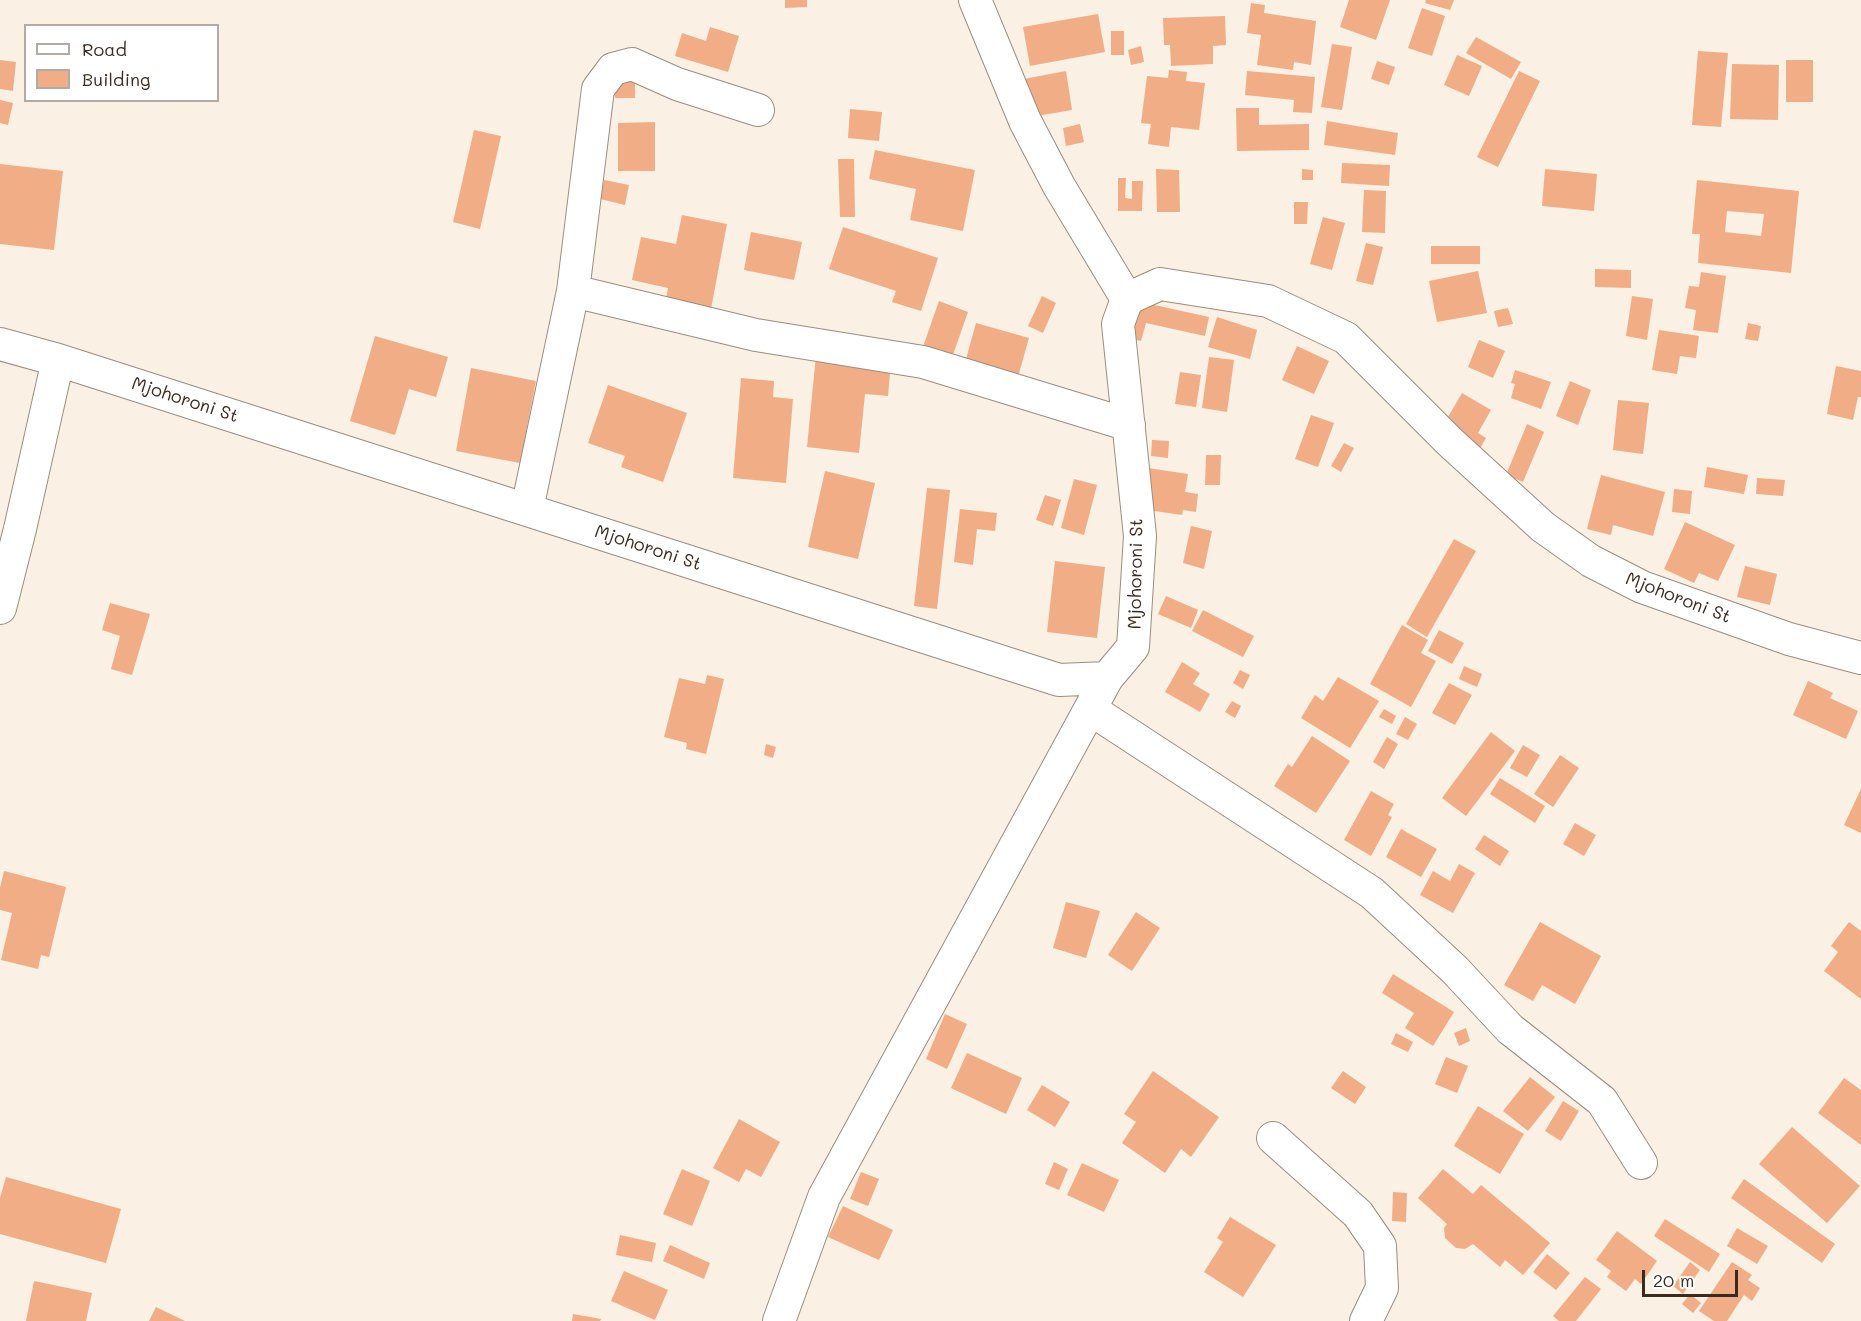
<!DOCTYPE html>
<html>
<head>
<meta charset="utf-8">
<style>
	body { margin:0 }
	#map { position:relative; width:1861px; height:1321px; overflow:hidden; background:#faf0e3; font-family:Mali,sans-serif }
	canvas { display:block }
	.legend { position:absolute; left:24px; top:24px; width:195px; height:78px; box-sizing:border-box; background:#fff; border:2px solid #b1aaa5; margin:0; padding:8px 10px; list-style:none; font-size:18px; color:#3b2a1e }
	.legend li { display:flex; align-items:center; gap:12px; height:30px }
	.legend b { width:30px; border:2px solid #b1aaa5 }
	.scale { position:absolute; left:1642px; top:1270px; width:96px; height:27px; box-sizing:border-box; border:3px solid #3b2a1e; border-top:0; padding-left:8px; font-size:18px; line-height:21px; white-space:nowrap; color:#3b2a1e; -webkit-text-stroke:4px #fff; paint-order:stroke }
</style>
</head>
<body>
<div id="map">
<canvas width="1861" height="1321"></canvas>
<ul class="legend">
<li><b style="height:8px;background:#fff"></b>Road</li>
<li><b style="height:16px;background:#f1ad86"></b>Building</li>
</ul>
<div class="scale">20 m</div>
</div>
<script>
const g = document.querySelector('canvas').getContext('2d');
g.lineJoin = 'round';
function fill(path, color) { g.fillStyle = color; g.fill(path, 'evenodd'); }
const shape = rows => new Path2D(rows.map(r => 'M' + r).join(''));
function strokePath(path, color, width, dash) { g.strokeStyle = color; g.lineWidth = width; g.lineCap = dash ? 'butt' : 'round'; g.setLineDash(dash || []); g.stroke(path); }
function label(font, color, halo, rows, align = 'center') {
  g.font = font + ' Mali,sans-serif'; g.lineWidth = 4.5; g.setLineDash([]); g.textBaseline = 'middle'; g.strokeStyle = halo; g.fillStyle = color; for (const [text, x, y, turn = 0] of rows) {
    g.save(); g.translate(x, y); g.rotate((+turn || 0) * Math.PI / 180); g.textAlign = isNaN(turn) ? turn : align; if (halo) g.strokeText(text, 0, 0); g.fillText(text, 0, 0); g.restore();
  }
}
fill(shape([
	[785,0,807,0,807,7,785,8],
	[1349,0,1390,0,1376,40,1340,27],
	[1426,0,1454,0,1450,10,1425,3],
	[1251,3,1265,5,1264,13,1316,21,1311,65,1294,62,1293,70,1257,65,1261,35,1247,33],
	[1422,8,1445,16,1432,56,1408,48],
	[1098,14,1105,52,1030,66,1023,27],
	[1225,16,1226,45,1213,46,1213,64,1171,66,1170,45,1164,45,1163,18],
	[710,27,739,36,728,72,675,56,682,33,706,41],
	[1111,31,1124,31,1124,55,1111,55],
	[1476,37,1521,62,1511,79,1466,53],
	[1332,44,1352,47,1342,110,1321,107],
	[1141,46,1144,62,1131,65,1128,50],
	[1698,51,1728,53,1721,127,1692,125],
	[1457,55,1482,66,1469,96,1444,85],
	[0,60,16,62,13,91,0,89],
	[1786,60,1813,60,1813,102,1786,102],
	[1377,61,1395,67,1389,85,1371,79],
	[1732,64,1779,65,1778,120,1730,119],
	[1169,70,1187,72,1186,81,1205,83,1199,130,1171,127,1169,147,1148,144,1151,124,1141,123,1147,76,1168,78],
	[1066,71,1072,110,1031,117,1024,79],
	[1247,71,1315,77,1312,113,1293,112,1294,100,1245,95],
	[1519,71,1540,81,1498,167,1477,157],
	[615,79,635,79,635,98,615,98],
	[0,100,13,103,8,125,0,123],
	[1236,108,1259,108,1259,125,1309,124,1309,150,1237,151],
	[850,109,882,112,879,141,848,138],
	[1327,121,1398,133,1395,155,1324,145],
	[655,122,655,171,618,171,618,123],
	[1080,124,1084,142,1066,146,1063,128],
	[474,130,501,136,480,229,453,222],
	[875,150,975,170,963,231,910,220,916,189,869,179],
	[838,159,854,159,855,217,840,217],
	[1342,163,1390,165,1389,186,1341,183],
	[0,164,63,171,54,250,0,244],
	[1156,169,1179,170,1180,212,1157,212],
	[1302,169,1313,170,1313,180,1302,180],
	[1545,169,1597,174,1594,211,1542,206],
	[1118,178,1126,178,1125,198,1132,199,1132,181,1143,181,1142,211,1118,211],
	[604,180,629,185,625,205,600,199],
	[1697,180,1799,191,1791,273,1698,263,1700,234,1692,234],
	[1727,211,1764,214,1761,236,1725,232],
	[1364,190,1386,191,1385,233,1362,232],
	[1294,202,1308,202,1307,224,1294,224],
	[682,215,727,224,710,314,665,305,668,288,632,280,641,237,676,244],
	[1323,217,1345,223,1332,270,1310,264],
	[843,227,938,258,921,311,892,302,896,291,829,269],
	[751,232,802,242,794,280,744,270],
	[1366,243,1383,247,1373,285,1356,281],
	[1431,246,1480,246,1480,264,1431,264],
	[1595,269,1631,270,1631,288,1595,287],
	[1478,271,1487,313,1437,322,1429,281],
	[1701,272,1726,276,1718,333,1693,330,1696,310,1685,308,1689,286,1699,287],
	[1042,296,1056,303,1043,333,1028,326],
	[1632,296,1653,299,1647,340,1626,336],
	[1127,299,1209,317,1205,336,1146,323,1141,341,1119,336],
	[939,301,968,312,948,369,919,358],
	[1508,308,1513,324,1498,327,1494,311],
	[1217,317,1257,330,1250,359,1208,347],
	[976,323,1029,338,1016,384,963,370],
	[1748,323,1761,326,1758,341,1745,339],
	[1659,330,1699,336,1696,358,1680,356,1677,374,1652,370],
	[375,336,448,357,436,397,409,389,395,435,350,421],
	[1479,340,1505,351,1493,378,1468,367],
	[1297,346,1329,361,1314,394,1282,380],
	[816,355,891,362,888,396,865,394,859,453,807,447],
	[1209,357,1234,360,1227,412,1202,408],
	[1836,366,1861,371,1861,397,1858,397,1853,420,1827,414],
	[471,368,536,381,520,463,456,451],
	[1515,370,1551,382,1541,409,1511,398,1515,384,1511,383],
	[1180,372,1201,375,1196,407,1175,404],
	[741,378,774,381,773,397,793,399,786,483,733,478],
	[1570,381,1591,390,1578,425,1556,416],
	[608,385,687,413,663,482,621,467,625,456,588,443],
	[1462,393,1491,410,1478,433,1486,438,1478,452,1441,429],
	[1618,400,1649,403,1643,454,1613,450],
	[1311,415,1334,423,1318,467,1295,459],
	[1527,424,1544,432,1523,482,1506,475],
	[1152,440,1169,441,1168,458,1151,456],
	[1344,443,1354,448,1341,472,1331,466],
	[1206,455,1221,455,1220,485,1205,485],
	[1707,467,1748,475,1744,494,1704,487],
	[1148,468,1188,474,1185,492,1198,494,1196,512,1183,510,1182,515,1148,510,1151,490,1145,489],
	[825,471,875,483,858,559,808,547],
	[1601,475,1665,492,1653,536,1613,525,1611,535,1587,529],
	[1757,478,1785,480,1783,496,1756,494],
	[1074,479,1097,485,1084,535,1061,528],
	[927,488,950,490,937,609,914,606],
	[1674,489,1692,491,1690,514,1672,512],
	[1045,495,1061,500,1053,526,1036,520],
	[960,509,997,513,995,531,977,529,973,565,954,562],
	[1685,522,1735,545,1718,581,1699,573,1694,583,1664,569],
	[1191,526,1212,531,1204,569,1183,563],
	[1454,539,1476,551,1427,637,1406,624],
	[1055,561,1105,567,1097,638,1047,632],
	[1745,566,1777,574,1770,605,1737,597],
	[1166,596,1198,610,1191,628,1158,614],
	[110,603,150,614,132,675,111,669,120,636,102,630],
	[1203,610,1254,636,1243,657,1192,631],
	[1402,625,1428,640,1421,653,1436,661,1411,707,1370,684],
	[1439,630,1464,643,1452,664,1428,651],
	[1182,662,1200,673,1193,684,1210,694,1200,712,1165,692],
	[1464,666,1482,674,1477,687,1459,679],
	[1240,670,1250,675,1243,689,1233,683],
	[707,675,724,679,706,754,686,749,687,743,664,737,679,678,705,684],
	[1338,677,1379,701,1350,748,1301,718,1315,695,1323,701],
	[1808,681,1833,693,1830,698,1858,711,1846,739,1793,715],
	[1449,683,1472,695,1455,725,1432,713],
	[1232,701,1241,706,1235,718,1225,712],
	[1384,709,1396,716,1392,724,1379,717],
	[1405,717,1417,724,1408,740,1396,734],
	[1491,732,1515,751,1466,816,1442,798],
	[1312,736,1350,761,1316,813,1274,786,1288,764,1292,767],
	[1387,737,1398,744,1384,769,1373,762],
	[766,744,776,747,773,758,764,755],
	[1523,745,1540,755,1527,777,1510,768],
	[1560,755,1579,768,1553,807,1534,794],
	[1500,778,1545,806,1535,823,1490,794],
	[1861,789,1861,833,1844,825],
	[1371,791,1394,804,1388,815,1392,817,1371,856,1344,840],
	[1575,823,1596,835,1584,856,1563,844],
	[1401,829,1437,849,1421,877,1386,857],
	[1484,835,1509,851,1500,866,1475,849],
	[1459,864,1475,873,1453,913,1420,895,1433,871,1450,881],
	[4,871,66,887,49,957,41,955,38,969,1,960,12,913,0,910,0,888],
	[1066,902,1100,911,1086,958,1053,948],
	[1136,912,1160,928,1132,971,1108,955],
	[1540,922,1601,956,1575,1004,1542,985,1533,1001,1504,985],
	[1849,922,1861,931,1861,999,1824,971,1838,952,1831,946],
	[1393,974,1454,1012,1433,1046,1405,1028,1414,1013,1382,993],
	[945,1014,967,1024,947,1069,926,1059],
	[1466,1028,1470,1041,1459,1046,1454,1033],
	[1396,1033,1413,1042,1408,1052,1391,1044],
	[967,1053,1022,1078,1006,1114,951,1088],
	[1446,1057,1468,1066,1457,1093,1435,1084],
	[1153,1071,1219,1117,1191,1157,1181,1149,1165,1173,1122,1143,1136,1122,1124,1114],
	[1343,1071,1366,1087,1355,1104,1331,1088],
	[1530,1077,1555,1097,1528,1131,1503,1111],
	[1844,1078,1861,1090,1861,1145,1818,1113],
	[1042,1085,1070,1102,1055,1127,1027,1110],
	[1563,1101,1579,1111,1561,1141,1545,1131],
	[1478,1106,1524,1134,1500,1174,1454,1146],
	[739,1119,780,1142,761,1177,746,1169,739,1182,713,1168],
	[1792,1127,1860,1186,1827,1223,1759,1164],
	[1054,1162,1068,1169,1059,1190,1045,1184],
	[1082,1163,1119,1180,1104,1212,1067,1195],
	[682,1169,710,1181,692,1226,663,1214],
	[1443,1169,1473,1194,1481,1185,1550,1243,1523,1275,1505,1260,1500,1267,1473,1244,1465,1249,1456,1248,1445,1238,1444,1228,1447,1224,1418,1198],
	[861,1172,879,1179,868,1206,850,1199],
	[6,1177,121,1209,106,1263,0,1234,0,1198],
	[1744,1179,1835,1244,1822,1263,1731,1198],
	[1393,1192,1407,1193,1406,1222,1392,1221],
	[843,1206,893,1230,879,1260,828,1237],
	[1230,1217,1276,1245,1243,1297,1204,1272,1223,1242,1217,1238],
	[1665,1219,1720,1254,1709,1272,1654,1236],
	[1737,1228,1768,1246,1757,1264,1727,1246],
	[1617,1231,1657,1261,1641,1284,1635,1279,1626,1291,1607,1277,1611,1271,1596,1260],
	[620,1235,656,1243,652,1262,616,1255],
	[670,1245,710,1263,704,1279,663,1261],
	[1547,1254,1570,1273,1556,1290,1533,1272],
	[1690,1262,1700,1270,1683,1294,1673,1286],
	[1732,1262,1752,1275,1748,1280,1760,1288,1752,1301,1744,1295,1727,1321,1714,1321,1699,1311],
	[624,1271,668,1290,655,1320,611,1301],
	[1585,1277,1601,1289,1576,1321,1559,1321,1553,1316],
	[34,1281,92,1293,86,1321,26,1321],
	[1690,1294,1701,1303,1693,1313,1682,1304],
	[156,1307,185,1321,149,1321],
	[573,1314,601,1319,600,1321,572,1321]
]), '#f1ad86');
const street = shape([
	[975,0,1025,121,1059,186,1127,299],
	[573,291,756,335,923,362,1129,425],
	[0,344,58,360,1059,680,1107,678,1133,647,1140,536,1118,324,1127,299,1160,284,1268,301,1346,338,1450,442,1543,527,1591,561,1642,587,1789,639,1861,658],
	[527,509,573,291,598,89,613,69,632,64,677,84,758,110],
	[0,608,20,529,58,360],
	[1090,709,1372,893,1455,970,1510,1029,1602,1101,1641,1163],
	[1273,1138,1358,1214,1380,1246,1382,1288,1366,1321],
	[779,1321,824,1197,1107,678]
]);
strokePath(street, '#9a8d80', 34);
strokePath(street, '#fff', 32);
label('18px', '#3b2a1e', '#fff', [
	["Mjohoroni St",185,400,18],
	["Mjohoroni St",648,548,18],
	["Mjohoroni St",1136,574,-89],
	["Mjohoroni St",1678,598,21]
]);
</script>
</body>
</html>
